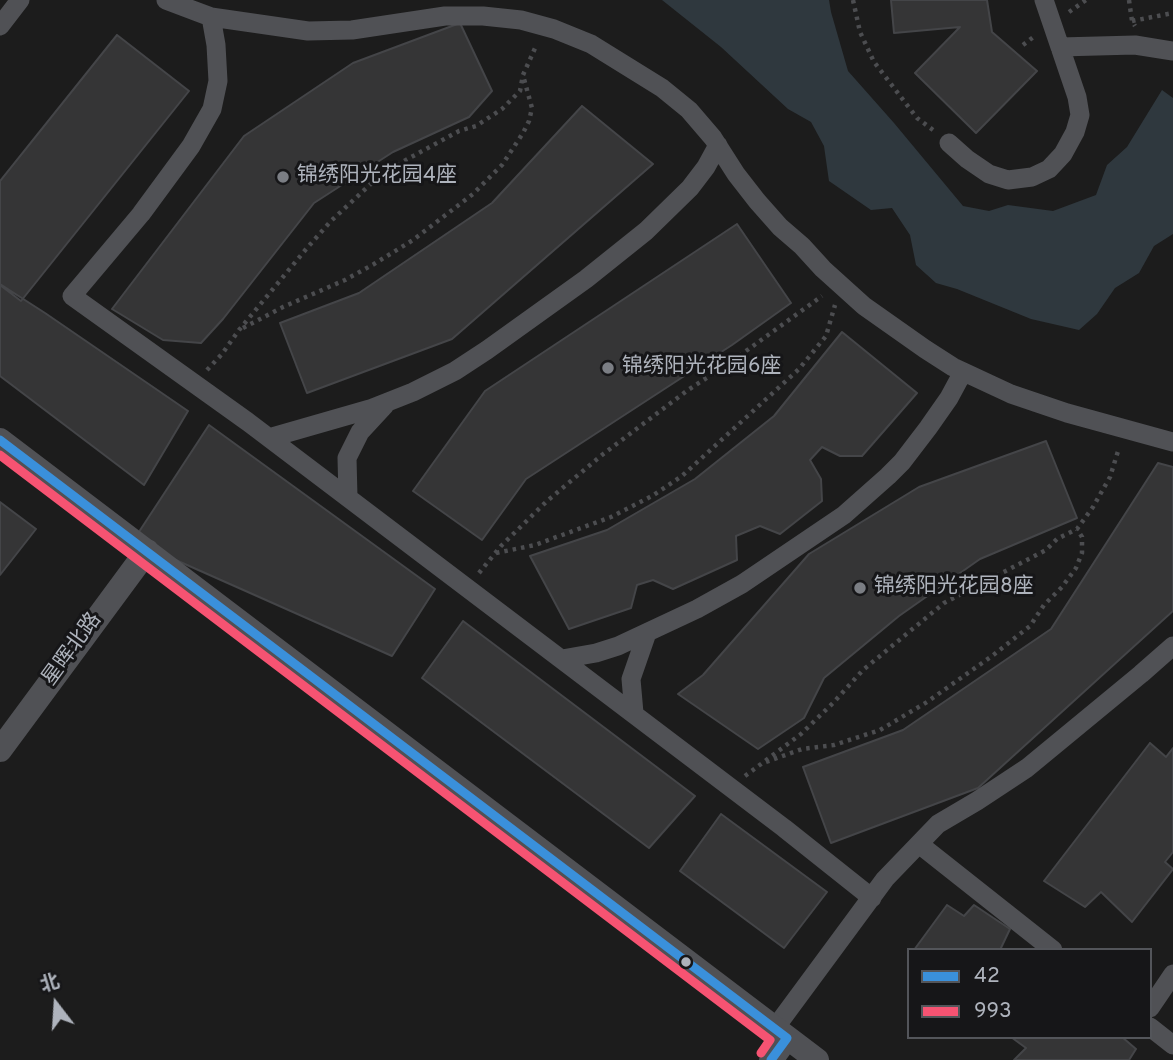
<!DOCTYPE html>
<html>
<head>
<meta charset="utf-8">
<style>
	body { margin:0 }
	#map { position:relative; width:1173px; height:1060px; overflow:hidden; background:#1c1c1c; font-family:Overpass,"Noto Sans SC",sans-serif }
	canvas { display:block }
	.legend { position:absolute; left:907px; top:948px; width:245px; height:91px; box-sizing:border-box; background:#161618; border:2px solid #53555a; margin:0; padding:9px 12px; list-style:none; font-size:21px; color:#aeb3bc }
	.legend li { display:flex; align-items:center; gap:14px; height:35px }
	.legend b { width:35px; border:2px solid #53555a }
	.north { position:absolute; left:21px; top:969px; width:70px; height:70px; -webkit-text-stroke:5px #161618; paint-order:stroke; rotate:343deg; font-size:19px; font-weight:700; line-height:28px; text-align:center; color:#aeb3bc }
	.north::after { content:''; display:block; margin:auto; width:24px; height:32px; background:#aeb3bc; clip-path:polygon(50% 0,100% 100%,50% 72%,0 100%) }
</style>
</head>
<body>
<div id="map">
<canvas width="1173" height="1060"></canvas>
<ul class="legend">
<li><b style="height:9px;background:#3a90db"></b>42</li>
<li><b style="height:9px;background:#f65372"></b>993</li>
</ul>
<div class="north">北</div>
</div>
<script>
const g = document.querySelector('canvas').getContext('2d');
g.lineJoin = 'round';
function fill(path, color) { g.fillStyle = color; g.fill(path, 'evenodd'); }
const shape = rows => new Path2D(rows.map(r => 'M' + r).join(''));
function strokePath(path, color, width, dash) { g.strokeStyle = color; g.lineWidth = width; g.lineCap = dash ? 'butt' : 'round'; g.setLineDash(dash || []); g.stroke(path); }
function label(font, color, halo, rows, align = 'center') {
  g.font = font + ' Overpass,"Noto Sans SC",sans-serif'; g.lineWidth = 6; g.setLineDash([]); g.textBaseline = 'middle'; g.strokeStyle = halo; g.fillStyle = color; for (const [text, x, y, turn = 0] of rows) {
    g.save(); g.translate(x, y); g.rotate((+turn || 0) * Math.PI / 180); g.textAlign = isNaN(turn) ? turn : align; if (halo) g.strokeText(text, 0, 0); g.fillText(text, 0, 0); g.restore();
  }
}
fill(shape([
	[662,0,829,0,831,12,848,71,894,123,963,206,989,211,1008,205,1053,211,1096,195,1107,165,1127,147,1162,90,1173,98,1173,234,1154,246,1139,273,1115,288,1097,314,1079,330,1031,319,957,289,936,283,916,265,910,235,892,208,871,210,829,181,824,146,811,122,788,109,721,47]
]), '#2f383e');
const building = shape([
	[891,0,987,0,992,32,1037,71,976,133,915,73,960,27,894,33,891,0],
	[460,23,492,91,469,117,393,152,314,203,223,319,201,343,163,340,112,309,244,136,353,63,460,23],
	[117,35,189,91,21,301,0,285,0,181,117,35],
	[582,106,653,164,452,339,307,393,280,323,359,293,492,203,582,106],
	[737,224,791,303,732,345,526,479,482,540,413,491,485,391,737,224],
	[0,284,45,313,188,411,144,485,0,376,0,284],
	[842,332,917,393,862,456,840,456,822,447,810,460,821,479,822,501,780,534,760,526,736,536,737,560,673,589,653,580,637,585,631,608,569,629,530,556,607,530,695,479,774,416,842,332],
	[209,425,435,589,392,656,133,541,209,425],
	[1046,441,1077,518,980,559,899,616,824,678,804,718,758,749,678,694,703,675,809,554,919,487,1046,441],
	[1158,463,1173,467,1173,611,978,788,831,843,803,767,903,730,1051,629,1158,463],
	[0,502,36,529,0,575,0,502],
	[463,621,695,796,649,848,422,678,463,621],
	[1150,743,1166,757,1173,748,1173,852,1165,862,1173,869,1132,922,1101,892,1085,907,1044,881,1150,743],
	[721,814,827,892,784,948,680,871,721,814],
	[947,905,964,916,974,905,1010,929,1000,950,914,950,947,905],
	[1011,1037,1122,1037,1136,1049,1129,1060,1014,1060,1026,1048,1011,1037]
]);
fill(building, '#353536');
strokePath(building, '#444548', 2);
strokePath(shape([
	[853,0,860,32,874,62,917,118,933,130],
	[1129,0,1132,21,1135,26],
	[1069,12,1086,0],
	[1132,21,1173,13],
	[1023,45,1036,35],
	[243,328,283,307,345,280,374,264,413,240,473,194,502,165,523,133,529,121,532,108,524,79],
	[207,370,222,354,239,330,307,248,331,221,375,180,404,161,459,131,476,126,502,109,520,91,523,75,536,46],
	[496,553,535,545,611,517,652,496,682,476,799,369,826,336,835,305],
	[479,573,501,546,547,501,602,455,688,390,728,364,822,296],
	[766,762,802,749,834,745,880,730,927,702,992,656,1030,626,1044,605,1062,587,1076,568,1082,553,1082,537,1077,529],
	[745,776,801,734,833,703,863,670,944,603,1046,550,1057,539,1077,529,1093,507,1110,477,1119,448]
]), '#4c4d50', 4.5, [3.5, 5]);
strokePath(shape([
	[166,0,211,17,308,31,352,30,445,16,483,16,521,20,554,29,591,44,662,88,689,110,713,138,736,174,757,201,780,227,802,246,823,269,864,306,925,349,953,367,1011,394,1067,413,1173,442],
	[211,17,216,45,218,81,212,109,191,146,141,214,72,296,248,422,784,828,872,898],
	[0,26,20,0],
	[1060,47,1135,45,1173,51],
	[949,143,967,159,989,174,1008,180,1032,177,1049,169,1063,154,1075,132,1080,115,1077,97,1044,0],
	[269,438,370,409,413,392,455,371,487,350,586,279,646,231,690,188,706,167,718,145],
	[348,497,347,458,360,432,385,405],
	[562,659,596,653,618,646,697,609,742,584,844,515,888,476,902,462,928,428,949,398,963,372],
	[634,713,631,679,647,633],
	[919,844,1053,950],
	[1150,1008,1173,974],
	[1150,1027,1173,1045],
	[775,1028,885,879,938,824,977,801,1027,768,1141,674,1173,646]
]), '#505155', 19);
strokePath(shape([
	[0,440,817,1060],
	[0,750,147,551],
	[771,1060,787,1038]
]), '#505155', 24);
strokePath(shape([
	[0,440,787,1038,771,1060]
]), '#3a90db', 9);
strokePath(shape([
	[0,455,770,1040,761,1053]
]), '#f65372', 9);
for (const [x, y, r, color] of [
	[283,177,7,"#7b7e84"],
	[608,368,7,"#7b7e84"],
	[860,588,7,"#7b7e84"],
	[686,962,6,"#aeb3bc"]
]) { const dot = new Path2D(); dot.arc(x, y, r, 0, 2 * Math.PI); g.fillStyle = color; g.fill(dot); strokePath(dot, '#161618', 2.5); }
label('21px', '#aeb3bc', '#161618', [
	["锦绣阳光花园4座",297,177],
	["锦绣阳光花园6座",622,368],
	["锦绣阳光花园8座",874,588]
], 'left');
label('21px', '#aeb3bc', '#161618', [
	["星晖北路",73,650,-54]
]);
</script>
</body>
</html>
